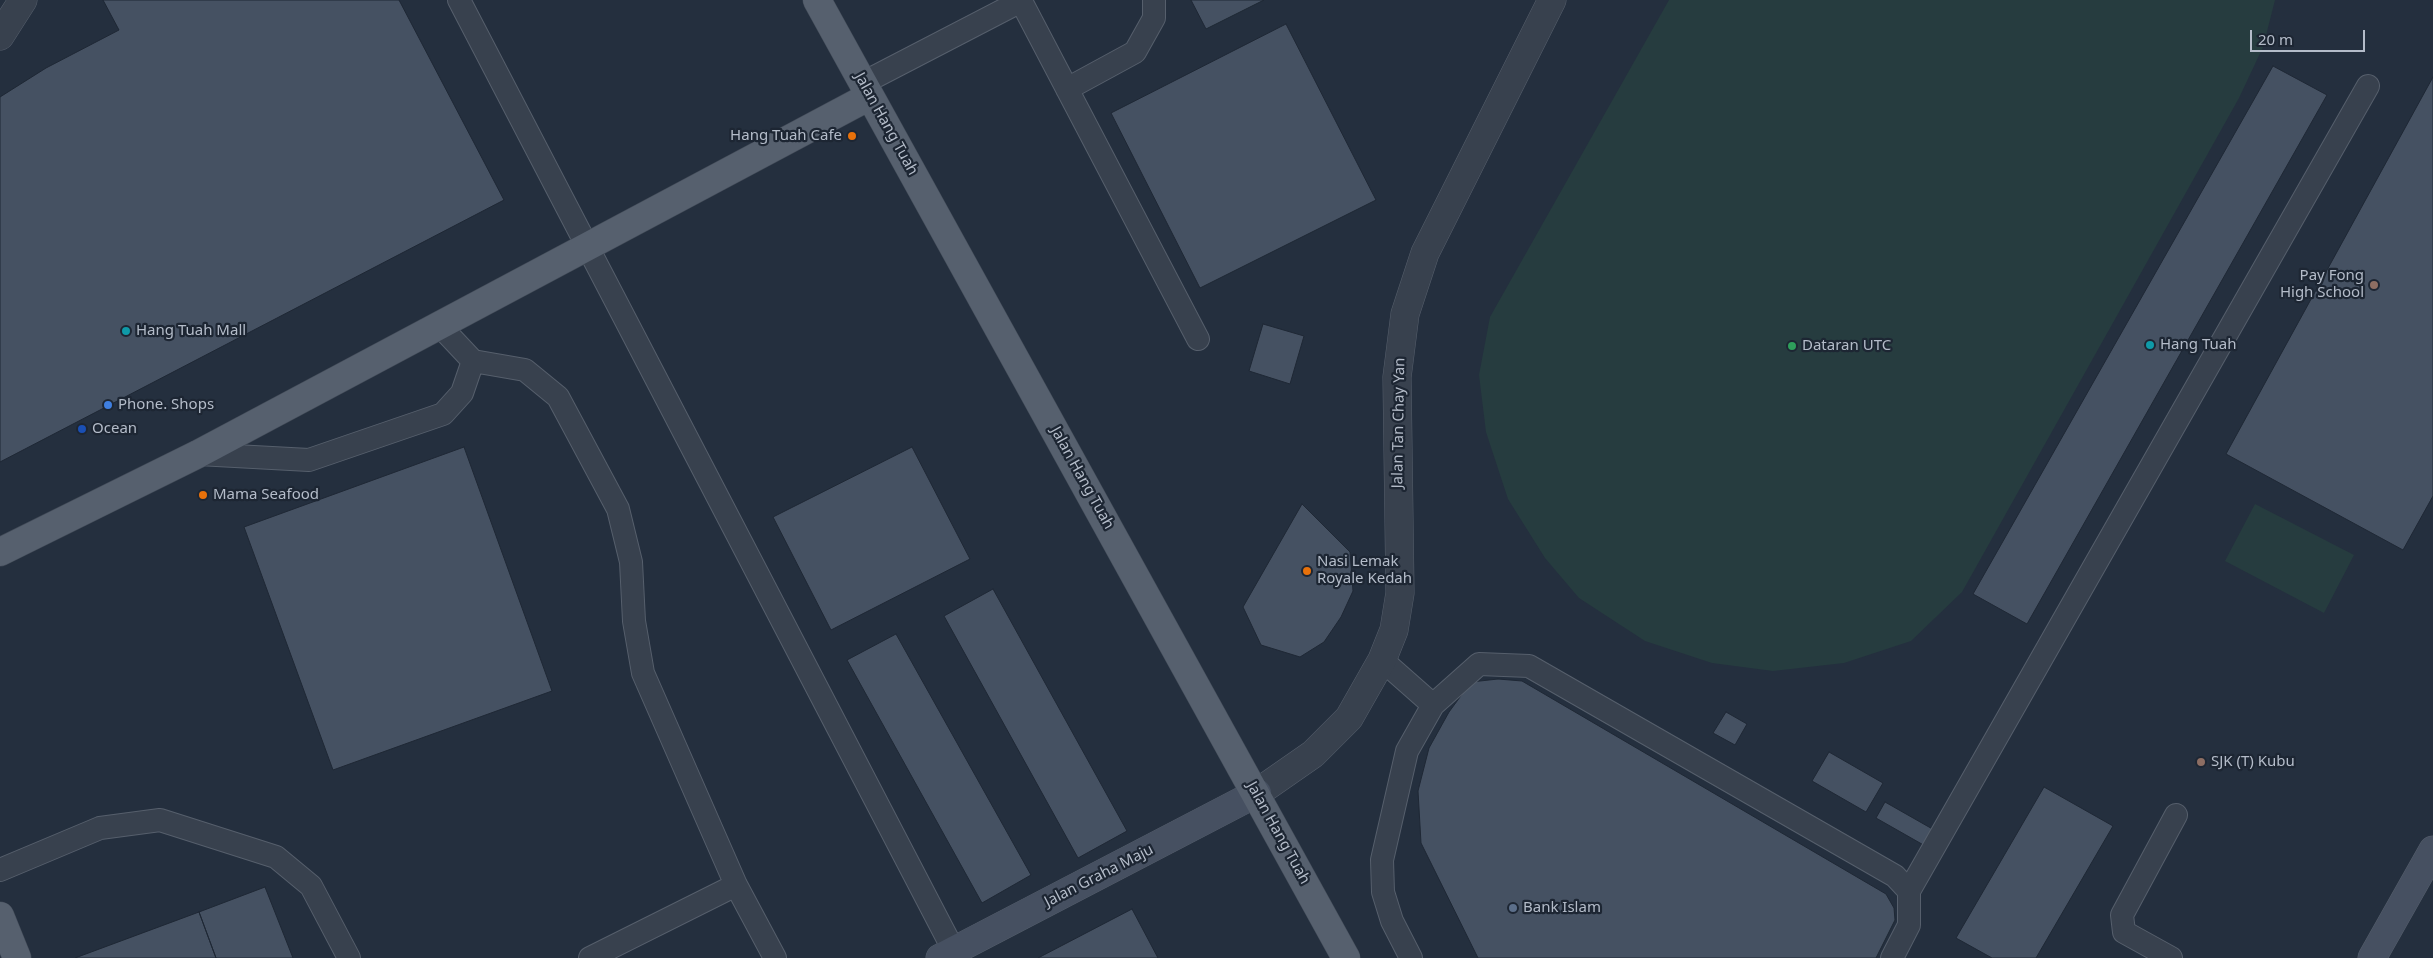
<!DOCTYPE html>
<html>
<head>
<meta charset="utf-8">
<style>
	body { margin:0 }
	#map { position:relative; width:2433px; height:958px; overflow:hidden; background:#242f3e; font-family:"Noto Sans",sans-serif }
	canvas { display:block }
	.scale { position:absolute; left:2250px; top:30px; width:115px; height:22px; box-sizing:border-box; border:2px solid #b4bcc9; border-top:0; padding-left:6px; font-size:15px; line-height:18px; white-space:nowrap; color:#b4bcc9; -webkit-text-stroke:4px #1d2633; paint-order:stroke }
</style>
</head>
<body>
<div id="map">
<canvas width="2433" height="958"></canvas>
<div class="scale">20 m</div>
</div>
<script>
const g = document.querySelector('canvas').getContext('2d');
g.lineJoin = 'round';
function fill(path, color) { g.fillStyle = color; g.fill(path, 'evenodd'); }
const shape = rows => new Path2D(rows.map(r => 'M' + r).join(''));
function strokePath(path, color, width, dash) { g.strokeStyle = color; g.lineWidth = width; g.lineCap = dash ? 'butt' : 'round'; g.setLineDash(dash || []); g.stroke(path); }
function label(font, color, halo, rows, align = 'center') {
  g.font = font + ' "Noto Sans",sans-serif'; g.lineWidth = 4.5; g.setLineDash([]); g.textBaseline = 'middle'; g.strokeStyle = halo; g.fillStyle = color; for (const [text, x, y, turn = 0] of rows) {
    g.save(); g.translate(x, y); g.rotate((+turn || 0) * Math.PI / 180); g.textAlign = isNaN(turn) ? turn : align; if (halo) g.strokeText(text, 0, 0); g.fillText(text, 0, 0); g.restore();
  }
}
fill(shape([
	[1669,0,2275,0,2263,47,2239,98,1962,592,1911,641,1844,663,1773,671,1712,663,1645,641,1579,598,1545,558,1508,499,1486,432,1479,375,1490,317],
	[2255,504,2354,555,2324,613,2225,561]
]), '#263c3f');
const building = shape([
	[103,0,399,0,504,200,0,462,0,97,46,68,119,30,103,0],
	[1191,0,1264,0,1206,29,1191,0],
	[1286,24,1376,200,1200,288,1111,113,1286,24],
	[2273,66,2327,95,2027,624,1973,594,2273,66],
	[2433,77,2433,496,2403,550,2226,454,2433,77],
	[1263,324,1304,336,1290,384,1249,371,1263,324],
	[464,447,552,691,333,770,244,527,464,447],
	[912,447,970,559,831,630,773,517,912,447],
	[1302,504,1350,552,1353,591,1341,617,1324,642,1300,657,1261,645,1243,607,1302,504],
	[993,589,1127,831,1078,858,944,616,993,589],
	[896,634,1031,875,982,903,847,660,896,634],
	[1498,679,1522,681,1886,894,1894,908,1895,920,1876,958,1478,958,1421,843,1418,791,1429,748,1449,712,1471,682,1498,679],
	[1726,712,1747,724,1735,745,1713,733,1726,712],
	[1829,752,1883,783,1866,812,1812,781,1829,752],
	[2044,787,2113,826,2036,958,1992,958,1956,938,2044,787],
	[1885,802,1936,831,1927,847,1876,818,1885,802],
	[265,887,293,958,216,958,199,912,265,887],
	[1132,909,1158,958,1038,958,1132,909],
	[199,912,216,958,75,958,199,912]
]);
fill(building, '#455162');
strokePath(building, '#1f2835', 1);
const service = shape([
	[459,0,954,951],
	[863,83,1021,1,1198,339],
	[1067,89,1135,52,1154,18,1154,0],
	[441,327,473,361,525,370,558,397,618,509,631,562,634,621,643,673,736,885,775,958],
	[198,454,309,460,443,414,462,393,473,361],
	[1382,660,1433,705,1407,751,1382,860,1383,892,1392,921,1411,958],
	[1433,705,1479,664,1529,666,1895,876,1909,891,1909,925,1892,958],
	[0,870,100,828,160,820,276,857,311,886,349,958],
	[1909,891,2368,86],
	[590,958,736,885],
	[2171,958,2124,932,2122,915,2176,815]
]);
const minor = shape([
	[0,36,23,0]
]);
const tertiary = shape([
	[1257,793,1313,754,1349,718,1382,660,1394,630,1400,593,1397,377,1405,314,1425,253,1552,0]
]);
const secondary = shape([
	[940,958,1257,793],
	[2372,958,2433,850]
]);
const primary = shape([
	[817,0,1346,958],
	[0,552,198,454,870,96],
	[0,916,17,958]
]);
strokePath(service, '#565f6c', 24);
strokePath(minor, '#565f6c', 29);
strokePath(tertiary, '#565f6c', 29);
strokePath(secondary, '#565f6c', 29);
strokePath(primary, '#414a57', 29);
strokePath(service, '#38414e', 22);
strokePath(minor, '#38414e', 28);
strokePath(tertiary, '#38414e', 28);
strokePath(secondary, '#465061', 28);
strokePath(primary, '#56606e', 28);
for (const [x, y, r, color] of [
	[852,136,5,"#e8710a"],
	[2374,285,5,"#8d6e63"],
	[126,331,5,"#0f9aa8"],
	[2150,345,5,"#0f9aa8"],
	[1792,346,5,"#2e9e5b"],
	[108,405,5,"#3f7fe0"],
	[82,429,5,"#1a4fb4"],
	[203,495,5,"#e8710a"],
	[1307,571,5,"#e8710a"],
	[2201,762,5,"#8d6e63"],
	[1513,908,5,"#5c6f8a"]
]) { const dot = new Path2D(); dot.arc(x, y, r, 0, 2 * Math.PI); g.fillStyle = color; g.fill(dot); strokePath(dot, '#1d2633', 2); }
label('15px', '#b4bcc9', '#1d2633', [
	["Jalan Hang Tuah",886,124,61],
	["Jalan Tan Chay Yan",1399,423,-89],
	["Jalan Hang Tuah",1082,478,61],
	["Jalan Hang Tuah",1278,833,61],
	["Jalan Graha Maju",1099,876,-27]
]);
label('15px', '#b4bcc9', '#1d2633', [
	["Hang Tuah Cafe",842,136,"right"],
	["Pay Fong",2364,276,"right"],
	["High School",2364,293,"right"],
	["Hang Tuah Mall",136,331],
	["Hang Tuah",2160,345],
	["Dataran UTC",1802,346],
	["Phone. Shops",118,405],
	["Ocean",92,429],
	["Mama Seafood",213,495],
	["Nasi Lemak",1317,562],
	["Royale Kedah",1317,579],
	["SJK (T) Kubu",2211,762],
	["Bank Islam",1523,908]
], 'left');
</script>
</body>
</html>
